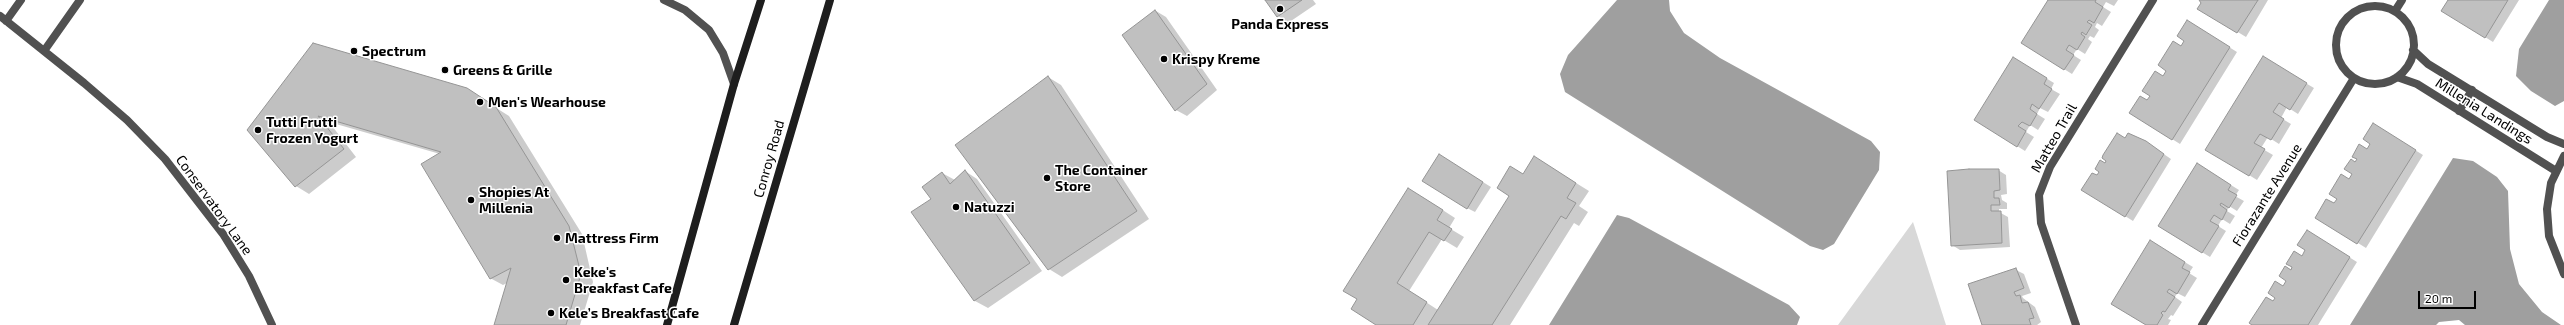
<!DOCTYPE html>
<html>
<head>
<meta charset="utf-8">
<style>
	body { margin:0 }
	#map { position:relative; width:2564px; height:325px; overflow:hidden; background:#fff; font-family:"Exo 2",sans-serif }
	canvas { display:block }
	.scale { position:absolute; left:2418px; top:291px; width:58px; height:18px; box-sizing:border-box; border:2px solid #000; border-top:0; padding-left:5px; font-size:12px; line-height:14px; white-space:nowrap; color:#000; -webkit-text-stroke:3px #fff; paint-order:stroke }
</style>
</head>
<body>
<div id="map">
<canvas width="2564" height="325"></canvas>
<div class="scale">20 m</div>
</div>
<script>
const g = document.querySelector('canvas').getContext('2d');
g.lineJoin = 'round';
function fill(path, color) { g.fillStyle = color; g.fill(path, 'evenodd'); }
const shape = rows => new Path2D(rows.map(r => 'M' + r).join(''));
function strokePath(path, color, width, dash) { g.strokeStyle = color; g.lineWidth = width; g.lineCap = dash ? 'butt' : 'round'; g.setLineDash(dash || []); g.stroke(path); }
function label(font, color, halo, rows, align = 'center') {
  g.font = font + ' "Exo 2",sans-serif'; g.lineWidth = 3; g.setLineDash([]); g.textBaseline = 'middle'; g.strokeStyle = halo; g.fillStyle = color; for (const [text, x, y, turn = 0] of rows) {
    g.save(); g.translate(x, y); g.rotate((+turn || 0) * Math.PI / 180); g.textAlign = isNaN(turn) ? turn : align; if (halo) g.strokeText(text, 0, 0); g.fillText(text, 0, 0); g.restore();
  }
}
fill(shape([
	[1913,222,1946,325,1838,325]
]), '#d8d8d8');
fill(shape([
	[1617,0,1669,0,1670,11,1684,33,1720,58,1871,141,1880,152,1879,170,1834,244,1823,250,1810,246,1565,92,1560,74,1568,55],
	[2549,0,2564,0,2564,101,2555,106,2531,91,2516,76,2519,49],
	[2453,158,2473,161,2497,177,2508,191,2510,249,2519,284,2542,312,2561,325,2465,325,2459,320,2439,322,2436,325,2350,325],
	[1617,215,1629,218,1789,305,1800,317,1797,325,1549,325]
]), '#9f9f9f');
fill(shape([
	[1266,0,1313,0,1316,4,1288,23,1278,16],
	[2049,0,2118,0,2114,6,2106,2,2103,7,2111,12,2102,26,2097,23,2095,27,2099,30,2094,38,2090,36,2088,39,2092,42,2085,54,2077,49,2073,55,2081,60,2072,74,2022,43],
	[2200,0,2268,0,2246,37,2198,8,2202,2],
	[2449,0,2519,0,2493,42,2485,37],
	[1156,11,1166,17,1217,90,1187,116,1176,110,1123,35],
	[2195,26,2237,52,2180,144,2172,139,2148,101],
	[314,44,479,97,509,116,582,234,593,282,580,325,495,325,507,283,503,285,490,278,440,154,329,122,356,157,309,194,296,186,248,130],
	[2263,58,2314,88,2298,114,2287,107,2281,118,2291,124,2279,144,2268,137,2261,148,2273,155,2257,180,2207,149],
	[2021,63,2054,83,2051,89,2060,94,2048,112,2040,108,2037,114,2045,119,2038,130,2030,125,2026,132,2034,137,2025,151,2017,146],
	[1048,77,1061,85,1149,219,1062,277,1049,269],
	[2381,129,2423,155,2366,248,2316,217,2334,205,2353,173,2356,163,2368,150],
	[2125,139,2146,142,2171,159,2133,221,2125,216,2097,176],
	[1447,160,1491,187,1475,212,1467,208],
	[1547,165,1589,191,1579,206,1588,212,1579,226,1574,223,1510,325,1378,325,1421,196,1455,218,1449,228,1464,237,1457,248,1442,239,1409,291,1438,310,1524,175],
	[2205,169,2239,190,2235,196,2244,201,2237,211,2229,206,2227,211,2235,216,2230,224,2222,219,2218,226,2226,231,2210,257,2159,226],
	[1998,170,2006,175,2007,194,2001,195,2002,200,2007,203,2007,209,1999,209,1999,212,2008,217,2010,247,1960,250,1952,245],
	[965,171,977,179,1042,271,988,308,975,301,913,212,932,199,942,173,955,180],
	[2315,236,2357,262,2318,325,2254,325,2274,302],
	[2158,246,2193,267,2189,273,2197,278,2185,297,2177,293,2175,297,2182,302,2173,316,2171,315,2168,319,2171,320,2168,325,2147,325],
	[2016,270,2024,274,2031,293,2022,296,2023,298,2035,307,2041,322,2037,325,1983,325]
]), '#0003');
const building = shape([
	[1265,0,1302,0,1277,17,1265,0],
	[2048,0,2096,0,2095,2,2103,7,2094,23,2089,20,2087,22,2092,25,2086,35,2082,32,2081,34,2085,37,2077,50,2069,45,2066,50,2074,55,2064,70,2021,43,2048,0],
	[2258,0,2237,33,2197,9,2201,3,2199,0,2258,0],
	[2448,0,2508,0,2485,38,2441,11,2448,0],
	[1155,10,1207,84,1175,111,1122,35,1155,10],
	[2187,20,2230,47,2172,140,2129,113,2140,96,2147,100,2150,96,2142,91,2155,71,2163,76,2166,71,2158,65,2173,41,2181,46,2184,41,2177,36,2187,20],
	[313,43,467,88,496,107,569,226,581,274,566,325,494,325,511,268,490,279,421,164,441,152,318,116,344,149,295,187,247,130,313,43],
	[2263,56,2307,83,2290,110,2279,103,2273,112,2284,119,2271,140,2260,134,2254,143,2265,149,2249,176,2205,150,2263,56],
	[2013,57,2047,78,2044,84,2052,89,2039,109,2032,104,2030,109,2037,114,2030,126,2022,122,2018,126,2026,131,2017,147,1974,120,2013,57],
	[1048,76,1137,211,1048,270,955,145,1048,76],
	[2373,123,2416,150,2357,244,2315,218,2326,199,2334,203,2337,199,2329,194,2341,174,2349,179,2352,174,2344,169,2351,159,2355,162,2357,159,2352,157,2359,144,2367,149,2370,144,2363,139,2373,123],
	[2117,133,2125,138,2128,133,2146,141,2164,154,2125,217,2081,190,2092,173,2097,175,2099,172,2095,169,2100,160,2105,163,2106,161,2102,158,2103,155,2117,133],
	[1439,154,1483,182,1467,209,1422,181,1439,154],
	[1534,156,1576,183,1567,198,1576,203,1566,219,1561,216,1492,325,1428,325,1509,196,1497,188,1510,166,1523,174,1534,156],
	[2197,163,2231,185,2228,190,2237,195,2229,208,2221,203,2220,205,2227,210,2222,220,2214,215,2210,221,2219,226,2202,253,2158,226,2197,163],
	[1969,169,1999,169,2000,190,1994,191,1994,198,1999,198,2000,205,1991,205,1991,211,2001,211,2002,243,1951,246,1947,171,1969,169],
	[965,170,1030,263,974,301,911,212,931,199,922,187,942,172,950,184,965,170],
	[1408,188,1443,210,1437,220,1452,229,1444,241,1429,232,1397,283,1427,302,1413,325,1376,325,1351,309,1357,299,1343,291,1408,188],
	[2307,230,2350,257,2308,325,2252,325,2249,323,2266,297,2273,301,2275,298,2268,293,2275,281,2283,286,2286,281,2279,276,2285,266,2291,270,2292,267,2286,264,2294,251,2302,256,2305,250,2297,245,2307,230],
	[2150,240,2185,262,2182,268,2190,272,2177,294,2169,289,2167,292,2175,297,2165,312,2163,311,2161,313,2163,315,2157,325,2146,325,2111,304,2150,240],
	[2016,268,2024,288,2014,292,2016,296,2020,295,2022,303,2028,302,2034,318,2029,319,2031,325,1982,325,1968,284,2016,268]
]);
fill(building, '#c0c0c0');
strokePath(building, '#959595', 1);
strokePath(shape([
	'2336 45a39 39 0 1 1 78 0a39 39 0 1 1-78 0Z',
	[2395,11,2402,0],
	[0,16,84,83,127,120,165,159,223,234,249,276,272,325],
	[6,21,21,0],
	[2413,50,2428,64,2547,137,2564,144],
	[44,51,80,0],
	[2397,77,2417,84,2556,171],
	[2459,111,2472,90],
	[2564,156,2551,183,2547,209,2549,236,2564,274],
	[2076,325,2041,223,2039,195,2050,167,2153,0],
	[2202,325,2354,78]
]), '#515151', 8);
strokePath(shape([
	[664,0,685,10,709,30,723,53,734,84]
]), '#515151', 8);
strokePath(shape([
	[667,325,734,84,761,0],
	[734,325,830,0]
]), '#1e1e1e', 8);
for (const [x, y, r, color] of [
	[1280,9,4,"#000"],
	[354,51,4,"#000"],
	[1164,59,4,"#000"],
	[445,70,4,"#000"],
	[480,102,4,"#000"],
	[258,130,4,"#000"],
	[1047,178,4,"#000"],
	[471,200,4,"#000"],
	[956,207,4,"#000"],
	[557,238,4,"#000"],
	[566,280,4,"#000"],
	[551,313,4,"#000"]
]) { const dot = new Path2D(); dot.arc(x, y, r, 0, 2 * Math.PI); g.fillStyle = color; g.fill(dot); strokePath(dot, '#fff', 1.5); }
label('bold 14px', '#000', '#fff', [
	["Panda Express",1280,24,"center"],
	["Spectrum",362,51],
	["Krispy Kreme",1172,59],
	["Greens & Grille",453,70],
	["Men's Wearhouse",488,102],
	["Tutti Frutti",266,122],
	["Frozen Yogurt",266,138],
	["The Container",1055,170],
	["Store",1055,186],
	["Shopies At",479,192],
	["Millenia",479,208],
	["Natuzzi",964,207],
	["Mattress Firm",565,238],
	["Keke's",574,272],
	["Breakfast Cafe",574,288],
	["Kele’s Breakfast Cafe",559,313]
], 'left');
label('14px', '#000', '#fff', [
	["Millenia Landings",2484,111,32],
	["Matteo Trail",2054,138,-60],
	["Conroy Road",769,159,-74],
	["Fiorazante Avenue",2267,195,-58],
	["Conservatory Lane",214,205,54]
]);
</script>
</body>
</html>
